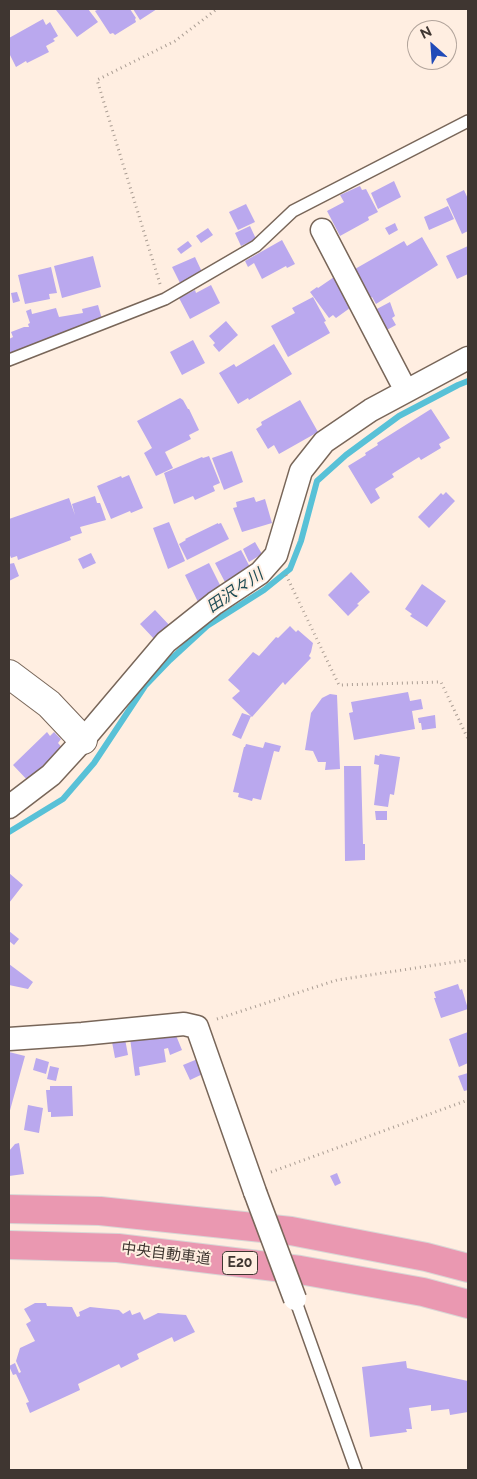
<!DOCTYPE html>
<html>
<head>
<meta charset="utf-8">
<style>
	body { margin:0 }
	#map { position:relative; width:477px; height:1479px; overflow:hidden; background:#ffeee1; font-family:Raleway,sans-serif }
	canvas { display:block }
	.frame { position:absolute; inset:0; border:10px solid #3f3631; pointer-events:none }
	.north { position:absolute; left:407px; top:20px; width:50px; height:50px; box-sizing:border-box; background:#ffeee1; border:1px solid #b2a49b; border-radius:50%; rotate:334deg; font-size:14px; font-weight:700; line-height:20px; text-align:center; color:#3f3631 }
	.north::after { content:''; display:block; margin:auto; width:18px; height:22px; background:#204ab8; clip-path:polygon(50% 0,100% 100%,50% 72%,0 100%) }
</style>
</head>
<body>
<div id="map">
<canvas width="477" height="1479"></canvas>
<div class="frame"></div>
<div class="north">N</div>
</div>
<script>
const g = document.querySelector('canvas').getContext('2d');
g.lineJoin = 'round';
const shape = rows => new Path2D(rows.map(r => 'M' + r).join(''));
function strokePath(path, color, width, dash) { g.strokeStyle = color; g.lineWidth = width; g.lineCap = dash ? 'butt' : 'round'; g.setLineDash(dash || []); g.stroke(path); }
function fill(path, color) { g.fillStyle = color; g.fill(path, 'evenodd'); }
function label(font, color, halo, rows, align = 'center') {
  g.font = font + ' Raleway,"Noto Sans JP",sans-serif'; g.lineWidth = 4; g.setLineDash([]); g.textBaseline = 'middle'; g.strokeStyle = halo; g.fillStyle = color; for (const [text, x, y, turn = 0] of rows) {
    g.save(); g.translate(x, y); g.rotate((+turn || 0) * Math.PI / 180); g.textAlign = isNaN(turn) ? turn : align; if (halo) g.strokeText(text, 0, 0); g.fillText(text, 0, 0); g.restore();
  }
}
strokePath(shape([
	[9,832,63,799,94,763,145,686,170,660,207,626,264,590,290,569,301,541,317,481,346,455,399,416,458,385,468,381]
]), '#58c1d7', 6);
fill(shape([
	[58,9,88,9,98,22,77,37,56,10],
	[99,9,130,9,136,18,135,19,136,22,115,35,113,33,110,34,95,11],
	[133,9,157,9,140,20],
	[43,19,46,25,50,22,58,36,53,39,55,41,46,46,49,52,27,63,26,61,16,67,9,53,9,38],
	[394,181,401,197,378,209,371,193],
	[360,186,362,190,366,189,378,212,368,217,369,220,340,236,327,211,344,202,340,195],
	[464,190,468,199,468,231,462,234,446,199],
	[246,204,255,222,238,230,229,212],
	[448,206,454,219,429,230,424,217],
	[395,223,398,230,389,235,385,228],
	[250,226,256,239,241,246,235,233],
	[208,228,213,235,201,243,196,236],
	[422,237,438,265,376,304,372,297,359,305,359,276,355,269,404,241,407,246],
	[282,240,295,264,287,268,286,266,262,279,254,263,248,267,245,261],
	[188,241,192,246,181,254,177,249],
	[468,246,468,274,457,279,446,256],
	[93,256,101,287,62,298,54,266],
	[195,257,202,272,180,283,172,267],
	[51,267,57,293,49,294,50,299,25,304,18,275],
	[337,275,357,303,336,318,333,315,329,318,310,292,317,287,318,288],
	[211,285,220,303,190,319,179,298,195,290,196,293],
	[17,292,20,301,13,303,11,293],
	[313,297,326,321,324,322,330,333,288,357,271,326,295,313,292,308],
	[390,302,395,316,392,318,396,325,383,332,373,311],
	[98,305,102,319,9,354,9,339,13,337,11,332,24,327,29,327,28,324,30,323,26,311,31,309,32,314,56,308,59,317,83,313,82,309],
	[226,321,238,335,219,352,213,345,215,343,209,336],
	[193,340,205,363,182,375,170,352],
	[274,344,292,374,249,400,248,398,238,404,219,373,234,364,236,367],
	[180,398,183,400,188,409,189,409,199,430,189,435,191,439,165,452,173,468,156,476,144,453,152,448,137,421],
	[300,400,318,432,279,454,274,445,268,449,256,429,262,425,261,422],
	[431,409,450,438,439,444,441,448,421,460,419,457,395,472,387,459,395,472,392,474,394,477,375,489,380,498,371,504,348,466,366,455,365,453,378,445,377,443],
	[232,451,243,482,224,490,212,458],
	[209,456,220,483,213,486,215,491,195,500,193,496,174,504,164,473,202,457,203,458],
	[129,475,143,508,131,513,130,511,111,519,97,486,121,476,122,478],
	[446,492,455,501,429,528,418,517,441,493,443,495],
	[95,496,97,503,100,503,106,520,80,527,82,533,70,537,71,540,18,560,17,556,11,558,9,553,9,519,69,498,75,515,72,504],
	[254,497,256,502,265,499,272,523,242,532,233,508,237,507,236,502],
	[169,522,185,561,168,569,153,528],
	[218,523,218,524,221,523,229,539,187,560,179,544,186,540,185,539],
	[255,542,262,554,249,562,243,549],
	[241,550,251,569,226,584,215,563],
	[91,553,96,563,83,569,78,559],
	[14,563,19,576,9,581,9,564],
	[209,563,221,587,211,592,212,595,198,602,185,575],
	[351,572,370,592,357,604,359,605,348,616,328,595],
	[422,584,446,601,427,627,410,616,412,614,405,609],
	[155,610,172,628,156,641,140,624],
	[290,626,296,632,298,630,313,643,311,652,309,656,311,658,285,685,283,682,252,717,232,698,240,691,228,680,253,652,259,656,276,637,278,638],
	[408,692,410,701,421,699,423,709,412,711,415,729,354,740,349,713,353,712,351,702],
	[330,694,337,695,340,769,325,770,326,762,318,762,313,751,305,750,311,713,322,698],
	[242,713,251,716,241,739,232,735],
	[435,715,436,728,422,730,421,723,419,723,418,718],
	[47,732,50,736,54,732,61,739,58,743,66,752,31,784,13,765],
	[265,742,281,746,279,752,274,751,261,800,253,798,252,801,238,797,239,793,233,792,244,747,245,747,246,744,263,748],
	[380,754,400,757,394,795,390,794,388,807,374,805,379,765,374,764,375,755,379,756],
	[344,766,361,766,363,844,365,844,365,860,345,861],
	[375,811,387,811,387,820,376,820],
	[9,873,23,885,9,903],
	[9,931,19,939,14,945,9,941],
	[9,964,33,982,28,989,9,985],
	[458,984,460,990,462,989,468,1009,441,1018,434,998,436,998,434,992],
	[468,1032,468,1063,459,1067,449,1039],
	[175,1033,182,1050,170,1055,168,1048,164,1049,166,1062,139,1067,140,1075,135,1076,130,1038],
	[125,1039,128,1055,115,1058,112,1042],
	[9,1052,25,1056,9,1114],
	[36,1058,49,1062,46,1074,33,1070],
	[200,1058,207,1072,190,1080,183,1065],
	[50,1066,59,1068,56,1081,47,1079],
	[468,1073,468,1090,464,1091,458,1076],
	[50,1086,72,1086,73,1116,51,1117,51,1112,48,1112,46,1090,50,1090],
	[28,1105,43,1108,39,1133,24,1130],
	[19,1143,24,1174,9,1176,9,1151,15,1144],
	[337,1173,341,1183,335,1186,330,1176],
	[35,1303,46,1303,47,1306,72,1307,77,1317,80,1316,79,1312,90,1307,119,1310,123,1314,130,1310,132,1315,140,1312,144,1320,158,1313,186,1315,195,1332,174,1342,172,1337,137,1354,139,1359,121,1368,119,1364,78,1384,80,1390,30,1413,26,1403,29,1402,16,1374,13,1375,9,1366,15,1363,19,1373,21,1372,16,1361,20,1348,35,1341,26,1324,31,1321,24,1309],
	[406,1361,407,1368,468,1381,468,1412,450,1415,449,1409,431,1411,431,1405,409,1408,412,1429,406,1429,407,1432,370,1437,362,1367]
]), '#baa8ee');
const service = shape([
	[9,360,165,299,256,246,293,211,468,121],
	[295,1299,356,1470]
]);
const minor = shape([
	[322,230,406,391],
	[9,807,51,775,83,740,166,642,215,603,260,573,276,555,301,471,324,442,371,410,468,358],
	[9,1039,82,1034,184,1024,197,1027,255,1192]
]);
const tertiary = shape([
	[9,674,49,704,83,740]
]);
const motorway = shape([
	[9,1209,100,1211,291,1231,426,1257,468,1268],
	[9,1245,118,1248,300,1270,423,1292,468,1304]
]);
strokePath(service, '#786659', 14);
strokePath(minor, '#786659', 25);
strokePath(tertiary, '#786659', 30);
strokePath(motorway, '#d9d7d6', 30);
strokePath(shape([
	[160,284,97,80,175,41,217,9],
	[286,575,339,685,441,682,468,739],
	[217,1019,337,980,468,960],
	[271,1172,468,1100]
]), '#aa9d93', 3, [1, 4]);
strokePath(service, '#fff', 11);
strokePath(minor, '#fff', 22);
strokePath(tertiary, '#fff', 28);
strokePath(motorway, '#ea98b1', 28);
const minorBridge = shape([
	[255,1192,295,1299]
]);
strokePath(minorBridge, '#786659', 25, []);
strokePath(minorBridge, '#fff', 22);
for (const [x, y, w] of [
	[240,1263,35]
]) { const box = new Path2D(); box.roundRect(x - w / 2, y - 11.5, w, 23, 4); g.fillStyle = '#ffeee1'; g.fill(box); strokePath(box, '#3f3631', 1); }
label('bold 14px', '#3f3631', null, [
	["E20",240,1263]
]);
label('15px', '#3f3631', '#ffeee1', [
	["中央自動車道",166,1254,7]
]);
label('italic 16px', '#1e4c55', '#ffeee1', [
	["田沢々川",235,591,-34]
]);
</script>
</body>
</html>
